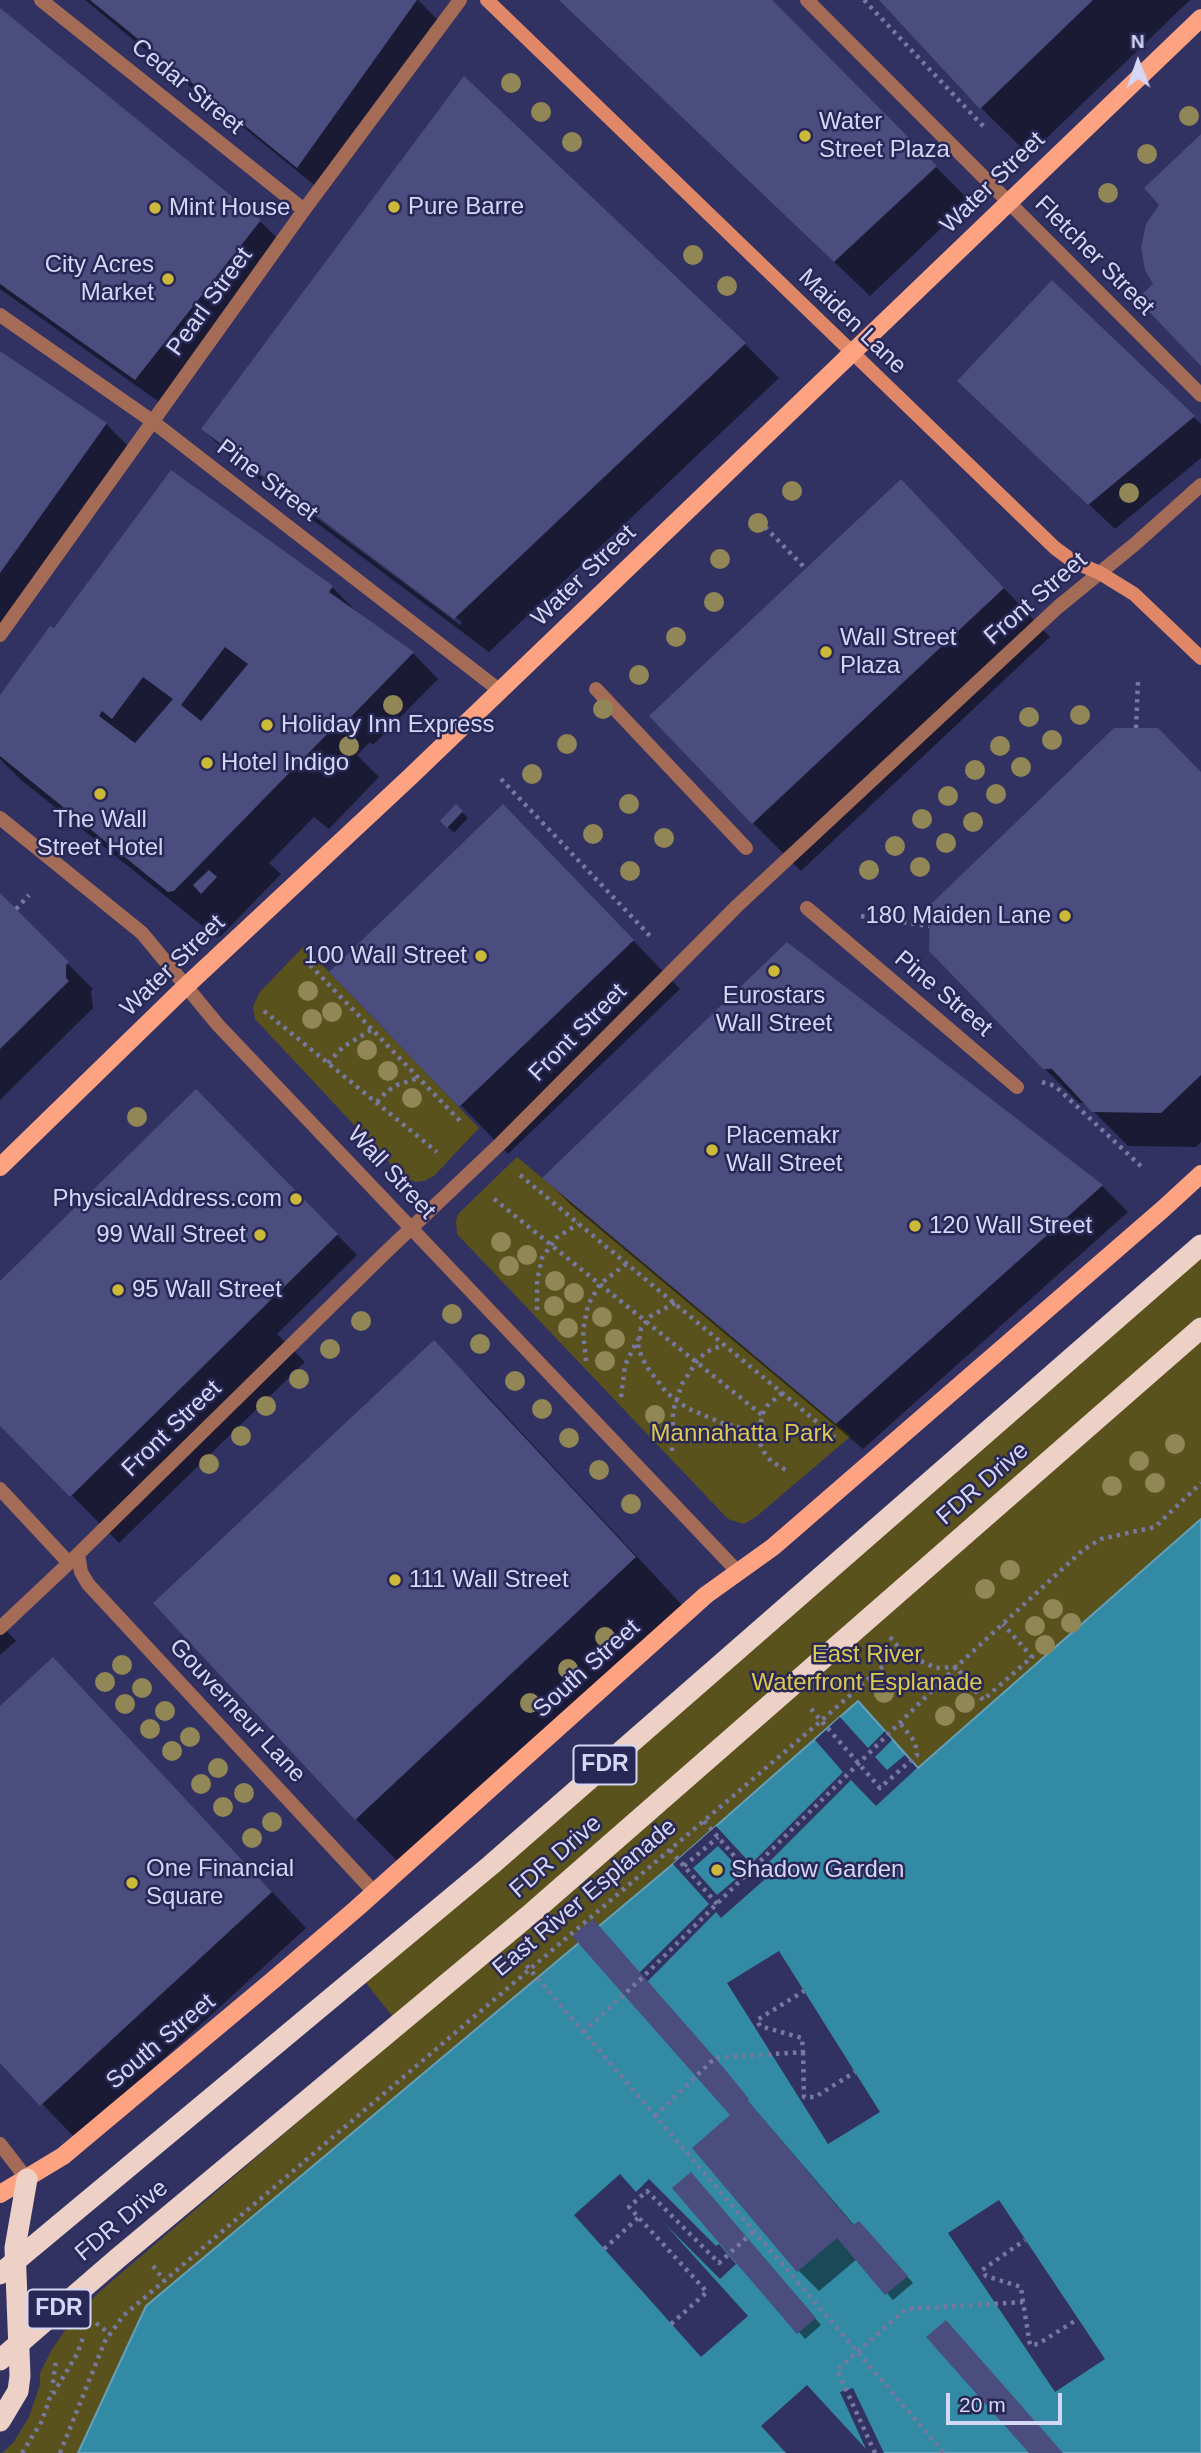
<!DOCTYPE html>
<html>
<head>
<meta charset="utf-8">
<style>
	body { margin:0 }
	#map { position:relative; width:1201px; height:2453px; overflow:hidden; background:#323262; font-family:Arial,sans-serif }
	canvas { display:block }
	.north { position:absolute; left:1103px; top:28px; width:70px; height:70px; -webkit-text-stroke:5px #282756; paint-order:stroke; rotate:359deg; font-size:19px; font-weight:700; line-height:28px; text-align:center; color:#d4d7f5 }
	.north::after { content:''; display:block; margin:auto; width:24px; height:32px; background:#d4d7f5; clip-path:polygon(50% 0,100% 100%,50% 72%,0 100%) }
	.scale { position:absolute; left:946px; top:2393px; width:116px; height:32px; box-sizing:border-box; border:4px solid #d4d7f5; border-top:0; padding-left:9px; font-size:21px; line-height:24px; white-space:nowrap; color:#d4d7f5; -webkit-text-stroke:5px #282756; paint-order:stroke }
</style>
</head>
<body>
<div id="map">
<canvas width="1201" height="2453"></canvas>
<div class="north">N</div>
<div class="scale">20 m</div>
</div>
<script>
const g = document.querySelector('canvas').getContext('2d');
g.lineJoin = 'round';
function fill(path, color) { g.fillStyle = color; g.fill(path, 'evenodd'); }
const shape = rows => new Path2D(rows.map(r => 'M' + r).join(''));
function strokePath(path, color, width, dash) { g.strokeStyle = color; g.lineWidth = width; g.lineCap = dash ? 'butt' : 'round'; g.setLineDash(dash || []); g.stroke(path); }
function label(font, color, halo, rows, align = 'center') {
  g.font = font + ' Arial,sans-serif'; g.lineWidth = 5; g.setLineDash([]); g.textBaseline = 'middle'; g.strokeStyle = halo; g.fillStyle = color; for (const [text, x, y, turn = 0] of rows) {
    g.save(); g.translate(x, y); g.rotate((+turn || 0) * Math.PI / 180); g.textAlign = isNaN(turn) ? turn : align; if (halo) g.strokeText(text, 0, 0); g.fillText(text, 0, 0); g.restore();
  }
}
fill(shape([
	[304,946,479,1128,434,1176,424,1181,415,1182,400,1174,255,1019,253,1007,259,993],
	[517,1157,836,1424,851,1436,757,1516,744,1524,728,1519,457,1234,456,1221,458,1214],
	[1201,1234,1201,1519,876,1806,673,1864,146,2306,78,2453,2,2453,13,2443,29,2417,40,2385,40,2373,51,2351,71,2322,98,2293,404,2031,355,1969]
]), '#5a521d');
const water = shape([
	[1201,1519,1201,2453,78,2453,146,2306,673,1864,858,1701,918,1768,1201,1519]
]);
fill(water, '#328aa4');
strokePath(water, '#63a1bc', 2);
fill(shape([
	[840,1717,868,1748,885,1731,892,1740,875,1757,887,1770,905,1755,917,1768,876,1806,851,1780,758,1873,764,1880,721,1918,716,1912,647,1982,639,1973,709,1904,673,1864,716,1826,751,1864,843,1772,815,1740],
	[718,1846,743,1873,717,1895,693,1868],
	[779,1951,880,2112,828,2144,727,1983],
	[620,2174,636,2192,649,2179,716,2246,719,2244,736,2264,720,2279,664,2223,748,2316,701,2357,574,2215],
	[999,2200,1105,2359,1055,2392,948,2233],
	[807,2385,866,2449,840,2392,853,2388,884,2453,786,2453,761,2426]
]), '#323262');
fill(shape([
	[85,0,418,0,443,25,324,193,211,101,210,103],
	[560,0,770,0,970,201,870,296],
	[882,0,1190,0,1029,155,981,108],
	[0,9,260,221,286,247,162,404,0,289],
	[1053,282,1201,424,1201,458,1115,529,985,406],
	[745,344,779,378,489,652,238,464,203,429],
	[239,456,462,622,460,625,239,460],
	[0,353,106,424,132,450,0,635],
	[949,530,1050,637,801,871,753,823],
	[332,587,358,613,413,653,438,679,373,745,370,742,357,755,379,777,329,829,314,817,269,863,281,874,221,936,216,937,20,779,0,759,0,698],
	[1201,773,1201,1142,1196,1147,1128,1146,1085,1103,1079,1103,1044,1068],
	[456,806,468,818,454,833,442,821],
	[551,855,680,989,508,1154,332,972],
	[0,896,93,989,91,991,93,1008,0,1100],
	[941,1061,1102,1186,1128,1212,863,1449,570,1204,544,1178],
	[244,1139,357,1255,277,1334,305,1362,119,1543,0,1423,0,1284],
	[434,1343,482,1390,683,1606,403,1867,356,1819],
	[0,1624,16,1641,0,1655],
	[53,1659,306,1928,76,2139,0,2060,0,1708],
	[599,1927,855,2226,865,2229,913,2283,893,2300,857,2259,819,2291,799,2271,694,2148,733,2115],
	[697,2181,821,2325,805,2339,674,2188]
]), '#0007');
fill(shape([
	[90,0,417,0,297,168],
	[559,0,772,0,937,166,834,262],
	[879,0,1093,0,980,109],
	[0,8,261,220,135,380,0,284],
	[464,76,746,343,454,619,201,429],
	[1201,134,1201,366,1137,299,1153,284,1145,270,1141,247,1146,224,1159,205,1144,188],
	[1052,280,1195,416,1088,505,957,381],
	[0,351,107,423,0,573],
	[171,470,333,586,329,592,414,652,347,721,343,717,333,728,174,891,168,892,0,756,0,695,50,626,54,628],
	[225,647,248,664,201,721,181,705],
	[143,677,173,699,135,743,99,716,102,711,112,719],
	[901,479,1004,588,752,824,649,716],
	[1114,728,1158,728,1201,772,1201,1075,1161,1113,1092,1112,1052,1069,1043,1069,929,951,930,905],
	[456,804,463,811,447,828,440,821],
	[503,804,634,940,459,1107,329,972],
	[209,870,217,877,201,894,193,885],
	[0,893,69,962,66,965,66,978,69,981,0,1049],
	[787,942,1103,1185,836,1424,542,1178],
	[196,1089,338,1234,70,1497,0,1426,0,1281],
	[434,1340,636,1557,355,1820,153,1603],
	[53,1657,272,1892,40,2106,0,2063,0,1706],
	[593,1919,723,2067,749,2099,748,2101,853,2225,859,2221,908,2276,885,2295,837,2238,797,2272,692,2148,730,2115,572,1936],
	[691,2172,816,2318,797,2334,672,2188],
	[946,2320,1063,2453,1029,2453,926,2337]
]), '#4b4d7f');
strokePath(shape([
	[864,0,985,128],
	[765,527,806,569],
	[1136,728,1138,682],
	[501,779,652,938],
	[16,909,29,895],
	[861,916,929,926],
	[310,965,463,1124],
	[264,1011,437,1152],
	[328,1063,343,1047,371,1030],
	[1042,1082,1055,1086,1143,1168],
	[377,1102,386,1092,397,1085,418,1078],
	[520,1175,835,1437],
	[494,1199,762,1415],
	[675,1303,651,1316,641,1328,638,1348,646,1366,667,1393,687,1408,722,1423,758,1432],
	[537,1310,537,1281,542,1258,556,1238,578,1224],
	[586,1361,583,1331,588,1305,600,1284,626,1264],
	[782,1393,767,1406,762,1415,758,1439,764,1452,771,1461,789,1472],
	[621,1397,625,1365,638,1339],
	[672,1451,673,1411,682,1384,697,1361,706,1352,723,1345],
	[890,1637,901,1650],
	[811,1709,880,1788,917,1755,915,1742,900,1723],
	[704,1821,749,1873],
	[670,1850,717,1904],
	[684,1866,718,1837],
	[521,1959,944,2453],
	[583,2032,643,1977,956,1667,983,1700,1032,1657,1003,1624],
	[803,2052,804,2097,815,2097,855,2072],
	[655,2116,715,2058,803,2052,802,2038,760,2026,757,2020,804,1991],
	[604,2249,638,2218],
	[153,2266,164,2280],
	[1023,2302,1021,2287,986,2276,982,2270,1025,2240],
	[96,2323,110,2334],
	[671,2324,707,2292,629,2207,647,2191,719,2263,754,2231],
	[53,2383,56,2360],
	[53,2394,77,2354,84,2335],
	[22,2453,42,2421,52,2391],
	[60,2453,105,2341,123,2316,821,1721,901,1650,914,1658,936,1668,956,1667,1083,1550,1101,1539,1155,1527,1201,1483],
	[875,2453,837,2370,906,2309,1023,2302,1030,2345,1038,2344,1078,2319]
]), '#7778a0', 4.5, [3.5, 5]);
strokePath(shape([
	[41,0,304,210],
	[807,0,1201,395],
	[0,315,152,421,499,690],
	[0,635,304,210,460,0],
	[596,689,746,848],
	[0,818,142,933,218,1025,738,1572],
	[807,908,1017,1087],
	[0,1489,69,1563],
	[78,1554,81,1572,88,1584,374,1892],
	[0,1628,69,1563,385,1253,501,1143,737,906,1058,607,1135,544,1201,485],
	[0,2144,27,2179]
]), '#a46c57', 14);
strokePath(shape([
	[487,0,1055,548,1074,562,1100,573,1134,594,1201,658]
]), '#df8766', 14);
strokePath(shape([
	[0,1167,185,987,410,777,1201,18],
	[0,2194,63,2156,272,1981,356,1909,706,1595,773,1547,1163,1209,1201,1174]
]), '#fea382', 18);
strokePath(shape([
	[0,2421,18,2391,20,2376,15,2248,27,2179]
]), '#edd1c6', 21);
strokePath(shape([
	[0,2274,491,1865,1201,1245],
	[0,2360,118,2258,534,1911,1201,1328]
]), '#edd1c6', 21);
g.fillStyle = '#908656';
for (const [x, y] of [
	[511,83],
	[541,112],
	[1189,116],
	[572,142],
	[1147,154],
	[1108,193],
	[693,255],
	[727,286],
	[792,491],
	[1129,493],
	[758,523],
	[720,559],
	[714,602],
	[676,637],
	[639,675],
	[393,705],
	[603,709],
	[1080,715],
	[1029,717],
	[1052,740],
	[567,744],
	[349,746],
	[1000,746],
	[1021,767],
	[975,770],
	[532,774],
	[996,794],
	[948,796],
	[629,804],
	[922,819],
	[973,822],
	[593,834],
	[664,838],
	[946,843],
	[895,846],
	[920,867],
	[869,870],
	[630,871],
	[308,991],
	[332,1012],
	[312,1019],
	[367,1050],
	[388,1071],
	[412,1098],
	[137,1117],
	[501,1242],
	[527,1255],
	[509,1266],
	[555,1281],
	[574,1293],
	[554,1306],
	[452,1314],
	[602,1317],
	[361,1321],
	[568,1328],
	[615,1339],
	[480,1344],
	[330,1349],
	[605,1361],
	[299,1379],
	[515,1381],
	[266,1406],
	[542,1409],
	[655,1415],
	[241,1436],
	[569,1438],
	[1175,1444],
	[1139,1461],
	[209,1464],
	[599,1470],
	[1155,1483],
	[1112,1486],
	[631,1504],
	[1010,1570],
	[985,1589],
	[1053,1609],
	[1071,1623],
	[1035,1626],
	[605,1637],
	[1045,1645],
	[122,1665],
	[568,1669],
	[105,1682],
	[142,1688],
	[884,1693],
	[530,1703],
	[965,1703],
	[125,1704],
	[165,1711],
	[945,1716],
	[150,1729],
	[190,1737],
	[172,1751],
	[218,1768],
	[201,1784],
	[244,1793],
	[223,1807],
	[272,1822],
	[252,1838]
]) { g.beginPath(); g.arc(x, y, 10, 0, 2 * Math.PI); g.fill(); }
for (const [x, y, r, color] of [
	[805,136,7,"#ccb939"],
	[394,207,7,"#ccb939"],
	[155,208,7,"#ccb939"],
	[168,279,7,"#ccb939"],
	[826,652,7,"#ccb939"],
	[267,725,7,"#ccb939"],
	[207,763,7,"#ccb939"],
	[100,794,7,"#ccb939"],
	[1065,916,7,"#ccb939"],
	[481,956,7,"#ccb939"],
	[774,971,7,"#ccb939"],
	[712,1150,7,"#ccb939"],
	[296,1199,7,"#ccb939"],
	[915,1226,7,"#ccb939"],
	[260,1235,7,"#ccb939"],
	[118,1290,7,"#ccb939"],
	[395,1580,7,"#ccb939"],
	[717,1870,7,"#ccb939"],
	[132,1883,7,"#ccb939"]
]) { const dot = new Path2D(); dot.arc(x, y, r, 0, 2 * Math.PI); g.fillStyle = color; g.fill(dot); strokePath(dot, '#282756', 2.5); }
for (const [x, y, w] of [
	[605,1765,63],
	[59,2309,63]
]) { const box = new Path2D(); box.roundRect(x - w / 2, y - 19.5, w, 39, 5); g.fillStyle = '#282756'; g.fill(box); strokePath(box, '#d4d7f5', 2); }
label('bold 23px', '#d4d7f5', null, [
	["FDR",605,1765],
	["FDR",59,2309]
]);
label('24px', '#d4d7f5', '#282756', [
	["Cedar Street",187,87,39],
	["Water Street",993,183,-44],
	["Fletcher Street",1094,256,45],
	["Pearl Street",210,302,-54],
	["Maiden Lane",852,322,44],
	["Pine Street",267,481,37],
	["Water Street",584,576,-44],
	["Front Street",1036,599,-41],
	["Water Street",173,966,-44],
	["Pine Street",943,994,40],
	["Front Street",578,1033,-45],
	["Wall Street",391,1173,47],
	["Front Street",172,1429,-44],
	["FDR Drive",983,1484,-41],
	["South Street",587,1669,-42],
	["Gouverneur Lane",237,1711,47],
	["FDR Drive",556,1857,-41],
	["East River Esplanade",585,1898,-40],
	["South Street",161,2042,-40],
	["FDR Drive",122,2221,-40]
]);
label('24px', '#d4d7f5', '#282756', [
	["Water",819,122],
	["Street Plaza",819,150],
	["Pure Barre",408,207],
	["Mint House",169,208],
	["City Acres",154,265,"right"],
	["Market",154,293,"right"],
	["Wall Street",840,638],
	["Plaza",840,666],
	["Holiday Inn Express",281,725],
	["Hotel Indigo",221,763],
	["The Wall",100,820,"center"],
	["Street Hotel",100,848,"center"],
	["180 Maiden Lane",1051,916,"right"],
	["100 Wall Street",467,956,"right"],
	["Eurostars",774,996,"center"],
	["Wall Street",774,1024,"center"],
	["Placemakr",726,1136],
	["Wall Street",726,1164],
	["PhysicalAddress.com",282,1199,"right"],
	["120 Wall Street",929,1226],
	["99 Wall Street",246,1235,"right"],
	["95 Wall Street",132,1290],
	["111 Wall Street",409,1580],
	["One Financial",146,1869],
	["Square",146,1897],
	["Shadow Garden",731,1870]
], 'left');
label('24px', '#ddca4d', '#282756', [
	["Mannahatta Park",742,1434],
	["East River",867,1655],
	["Waterfront Esplanade",867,1683]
]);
</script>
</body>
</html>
